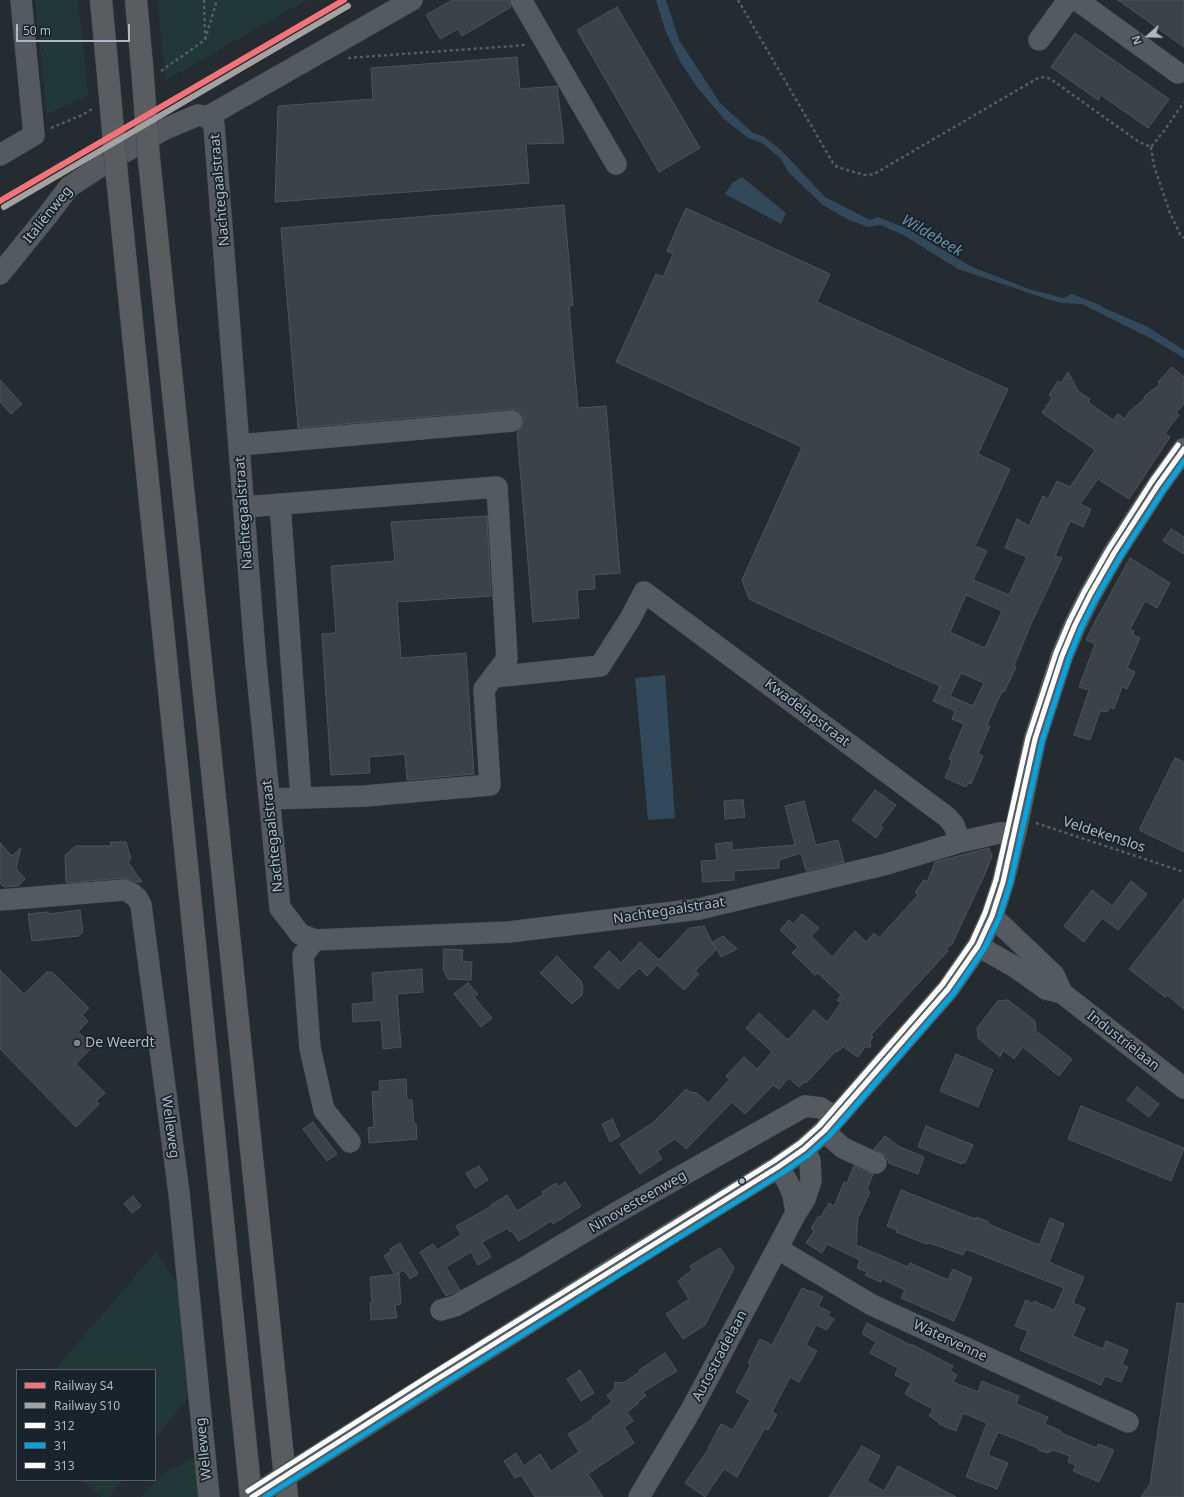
<!DOCTYPE html>
<html>
<head>
<meta charset="utf-8">
<style>
	body { margin:0 }
	#map { position:relative; width:1184px; height:1497px; overflow:hidden; background:#242c31; font-family:"Noto Sans",sans-serif }
	canvas { display:block }
	.legend { position:absolute; left:16px; top:1369px; width:140px; height:112px; box-sizing:border-box; background:#18232b; border:1px solid #535f68; margin:0; padding:5px 7px; list-style:none; font-size:12px; color:#acb9c4 }
	.legend li { display:flex; align-items:center; gap:8px; height:20px }
	.legend b { width:20px; border:1px solid #535f68 }
	.north { position:absolute; left:1128px; top:16px; width:40px; height:40px; -webkit-text-stroke:3px #18232b; paint-order:stroke; rotate:250deg; font-size:11px; font-weight:700; line-height:16px; text-align:center; color:#acb9c4 }
	.north::after { content:''; display:block; margin:auto; width:14px; height:18px; background:#acb9c4; clip-path:polygon(50% 0,100% 100%,50% 72%,0 100%) }
	.scale { position:absolute; left:16px; top:24px; width:114px; height:18px; box-sizing:border-box; border:2px solid #acb9c4; border-top:0; padding-left:5px; font-size:12px; line-height:14px; white-space:nowrap; color:#acb9c4; -webkit-text-stroke:3px #18232b; paint-order:stroke }
</style>
</head>
<body>
<div id="map">
<canvas width="1184" height="1497"></canvas>
<ul class="legend">
<li><b style="height:5px;background:#f77276"></b>Railway S4</li>
<li><b style="height:5px;background:#a2a2a2"></b>Railway S10</li>
<li><b style="height:5px;background:#fff"></b>312</li>
<li><b style="height:5px;background:#00a6e2"></b>31</li>
<li><b style="height:5px;background:#fff"></b>313</li>
</ul>
<div class="north">N</div>
<div class="scale">50 m</div>
</div>
<script>
const g = document.querySelector('canvas').getContext('2d');
g.lineJoin = 'round';
function fill(path, color) { g.fillStyle = color; g.fill(path, 'evenodd'); }
const shape = rows => new Path2D(rows.map(r => 'M' + r).join(''));
function strokePath(path, color, width, dash) { g.strokeStyle = color; g.lineWidth = width; g.lineCap = dash ? 'butt' : 'round'; g.setLineDash(dash || []); g.stroke(path); }
function label(font, color, halo, rows, align = 'center') {
  g.font = font + ' "Noto Sans",sans-serif'; g.lineWidth = 3.5; g.setLineDash([]); g.textBaseline = 'middle'; g.strokeStyle = halo; g.fillStyle = color; for (const [text, x, y, turn = 0] of rows) {
    g.save(); g.translate(x, y); g.rotate((+turn || 0) * Math.PI / 180); g.textAlign = isNaN(turn) ? turn : align; if (halo) g.strokeText(text, 0, 0); g.fillText(text, 0, 0); g.restore();
  }
}
fill(shape([
	[35,0,78,0,88,96,47,114],
	[158,0,306,0,165,81],
	[156,1252,184,1293,193,1391,155,1439,155,1370,54,1370],
	[197,1456,201,1497,140,1497,166,1472],
	[81,1480,122,1480,109,1497,101,1497]
]), '#223836');
fill(shape([
	[656,0,666,0,679,40,720,103,753,133,763,136,781,150,825,197,870,220,878,217,908,229,972,267,1011,282,1029,289,1063,298,1072,294,1098,304,1104,308,1146,326,1184,350,1184,358,1152,339,1082,304,1062,303,1047,299,958,269,905,236,881,225,868,227,847,219,823,205,789,173,781,159,762,143,748,138,724,119,697,87,681,63,665,30],
	[742,177,786,213,781,224,725,194,732,183],
	[665,675,675,818,648,820,635,678]
]), '#31495a');
const building = shape([
	[452,0,509,0,511,7,462,36,458,29,440,39,426,15,452,0],
	[1118,0,1184,0,1184,47,1118,0],
	[617,7,700,148,659,172,577,30,617,7],
	[1075,33,1169,99,1148,128,1101,95,1098,100,1051,67,1075,33],
	[517,57,520,89,557,86,564,143,526,144,529,183,275,202,278,106,373,99,371,68,517,57],
	[564,205,573,305,569,306,578,408,606,406,620,573,594,575,595,589,577,590,579,618,533,622,517,432,523,426,524,420,522,414,517,410,511,409,298,428,281,228,564,205],
	[686,208,830,274,817,302,1008,389,978,454,1010,469,975,546,987,551,973,580,1009,595,1027,557,1005,548,1017,519,1029,526,1043,496,1048,499,1057,481,1070,487,1095,450,1042,413,1052,398,1049,395,1058,381,1061,383,1068,372,1079,392,1090,399,1088,402,1113,420,1118,414,1125,419,1129,412,1145,398,1144,397,1160,384,1158,382,1172,367,1184,377,1184,404,1176,413,1179,415,1165,433,1170,437,1129,499,1098,479,1080,504,1091,509,1083,527,1070,521,1055,556,1062,558,1031,624,1014,666,1016,667,1004,692,1002,691,987,725,990,726,978,754,983,756,971,784,968,783,966,787,945,778,952,761,949,759,964,724,952,719,955,711,933,701,940,686,785,616,749,599,742,580,802,447,616,362,656,274,663,277,673,254,667,251,686,208],
	[966,595,1002,611,985,648,950,632,966,595],
	[961,673,984,683,973,706,950,696,961,673],
	[0,380,22,404,11,414,0,402,0,380],
	[487,516,491,596,397,602,401,658,466,653,474,774,407,780,405,754,369,757,370,773,331,775,322,634,336,633,331,566,395,561,391,522,487,516],
	[1171,529,1184,537,1184,554,1163,541,1171,529],
	[1130,558,1170,583,1157,608,1145,601,1130,629,1134,631,1133,635,1140,638,1127,668,1135,672,1127,689,1122,687,1114,709,1110,707,1107,712,1100,711,1090,740,1074,735,1089,690,1079,687,1095,644,1086,640,1096,620,1130,558],
	[1175,758,1184,762,1184,852,1139,830,1175,758],
	[875,790,896,805,880,826,883,828,876,838,852,820,875,790],
	[734,800,743,800,745,817,725,819,724,801,734,800],
	[804,801,815,843,817,845,838,840,844,862,806,871,801,853,779,860,779,868,734,871,734,880,703,882,701,861,717,860,715,844,732,842,732,850,795,845,785,806,804,801],
	[111,842,126,842,131,859,128,862,142,882,136,882,123,878,66,883,65,855,76,846,111,846,111,842],
	[0,843,12,856,21,848,16,868,25,879,18,886,4,887,0,883,0,843],
	[989,848,992,856,984,876,952,944,946,949,948,951,871,1035,873,1037,870,1042,871,1047,865,1047,858,1057,843,1047,837,1052,836,1051,806,1083,804,1082,799,1087,789,1078,779,1089,773,1085,745,1114,732,1102,686,1149,675,1139,657,1151,662,1159,640,1174,620,1144,654,1122,686,1089,690,1092,697,1093,708,1103,729,1080,726,1076,744,1057,757,1069,772,1052,746,1028,759,1013,788,1040,814,1010,827,1022,841,1003,837,1000,841,995,818,973,815,975,792,953,798,947,780,930,789,920,793,924,802,914,819,928,811,936,832,957,855,931,866,942,874,933,879,938,918,895,915,892,924,880,927,882,935,862,989,848],
	[1131,881,1147,894,1118,930,1102,918,1084,942,1064,926,1092,890,1112,906,1131,881],
	[1184,899,1184,1009,1167,995,1165,997,1129,969,1184,899],
	[80,910,83,932,79,936,32,941,28,914,48,912,49,914,80,910],
	[704,926,716,950,695,971,699,974,684,990,657,965,647,976,639,968,618,989,594,967,609,951,621,963,640,942,659,960,689,928,704,926],
	[723,936,737,949,721,957,713,942,723,936],
	[444,949,463,950,462,961,472,962,471,980,448,979,443,969,444,949],
	[557,956,581,981,583,988,582,995,572,1004,540,973,557,956],
	[422,969,423,992,397,994,401,1047,383,1049,381,1020,353,1022,352,1004,374,1002,372,973,422,969],
	[0,970,24,994,47,972,52,972,89,1008,82,1015,88,1021,78,1032,93,1046,76,1064,105,1093,96,1101,99,1104,76,1127,0,1049,0,970],
	[468,983,478,994,474,997,492,1018,481,1027,454,994,468,983],
	[1008,1000,1035,1021,1036,1031,1072,1059,1059,1076,1023,1047,1014,1059,1003,1050,1000,1057,978,1038,977,1028,998,1001,1008,1000],
	[956,1054,993,1070,978,1107,940,1091,956,1054],
	[406,1079,407,1100,412,1100,414,1124,416,1124,417,1139,369,1143,368,1128,374,1127,372,1092,380,1091,379,1081,406,1079],
	[1137,1087,1159,1104,1149,1117,1127,1100,1137,1087],
	[1081,1106,1184,1148,1171,1181,1068,1139,1081,1106],
	[612,1119,620,1136,610,1142,602,1124,612,1119],
	[313,1122,337,1154,327,1161,303,1129,313,1122],
	[926,1126,973,1145,965,1163,962,1162,962,1164,918,1147,926,1126],
	[885,1136,898,1146,924,1157,918,1174,889,1163,886,1156,874,1149,885,1136],
	[479,1166,488,1180,475,1188,466,1173,479,1166],
	[854,1166,873,1174,867,1190,870,1192,859,1216,858,1216,856,1245,908,1267,910,1263,948,1280,953,1269,972,1278,954,1321,901,1298,905,1290,882,1279,881,1282,865,1275,867,1272,857,1268,860,1260,827,1244,822,1253,806,1243,814,1231,811,1228,819,1216,821,1217,829,1203,834,1206,844,1182,847,1183,854,1166],
	[565,1182,581,1206,553,1224,551,1221,519,1241,512,1231,510,1232,508,1228,482,1242,491,1257,478,1265,471,1252,446,1267,460,1290,446,1296,420,1252,433,1244,437,1250,461,1235,456,1226,492,1206,491,1205,507,1195,517,1211,544,1194,542,1192,556,1183,559,1187,565,1182],
	[901,1190,975,1219,976,1217,989,1222,988,1224,1039,1245,1050,1218,1064,1224,1049,1262,1084,1277,1073,1303,1085,1308,1073,1336,1103,1349,1106,1341,1128,1350,1122,1364,1128,1367,1121,1382,1105,1376,1101,1385,1020,1350,1028,1331,1015,1326,1026,1300,1033,1304,1034,1301,1054,1310,1064,1288,966,1249,963,1255,930,1243,928,1243,927,1244,896,1232,897,1230,887,1226,901,1190],
	[133,1196,141,1206,132,1213,124,1204,133,1196],
	[400,1243,418,1274,410,1279,404,1270,395,1275,384,1256,391,1251,390,1249,400,1243],
	[720,1248,734,1268,705,1325,683,1339,666,1314,689,1299,678,1281,692,1270,690,1266,720,1248],
	[399,1274,401,1304,395,1305,397,1318,371,1320,370,1303,372,1303,370,1277,399,1274],
	[802,1288,811,1292,812,1291,823,1297,818,1306,830,1312,828,1316,834,1319,827,1330,816,1325,806,1345,817,1351,799,1382,790,1377,772,1412,777,1415,768,1430,765,1428,737,1477,724,1469,705,1497,685,1483,709,1448,708,1448,721,1424,733,1430,750,1400,736,1392,751,1364,748,1363,760,1339,772,1345,802,1288],
	[1177,1303,1184,1304,1184,1497,1141,1497,1150,1484,1177,1303],
	[867,1323,910,1345,911,1344,953,1366,950,1371,957,1375,953,1382,978,1392,982,1381,1019,1396,1016,1404,1048,1417,1045,1424,1061,1431,1061,1433,1097,1448,1098,1444,1114,1450,1099,1482,1073,1471,1076,1465,1068,1462,1070,1456,1053,1450,1048,1453,1038,1450,1038,1448,998,1432,988,1455,1008,1463,997,1489,966,1477,987,1423,963,1413,956,1431,939,1424,940,1423,929,1416,933,1409,905,1394,911,1383,895,1375,898,1368,870,1353,876,1342,862,1334,867,1323],
	[665,1353,677,1371,643,1392,646,1396,638,1401,639,1403,627,1412,633,1421,624,1427,634,1443,588,1474,603,1497,535,1497,521,1475,515,1478,504,1461,516,1453,524,1466,540,1454,551,1471,579,1452,568,1434,593,1419,592,1417,612,1402,607,1395,614,1390,615,1382,623,1383,640,1372,639,1370,665,1353],
	[580,1370,594,1393,581,1401,567,1379,580,1370],
	[862,1446,880,1456,867,1481,884,1491,898,1466,956,1497,829,1497,862,1446]
]);
fill(building, '#3c4348');
strokePath(building, '#4b545a', 1);
const minor = shape([
	[521,0,616,164],
	[1077,0,1178,73],
	[1039,40,1068,0],
	[207,117,412,0],
	[0,155,34,135,21,0],
	[0,274,47,216,69,187,104,164,165,129,198,115,207,117,214,125,255,653,280,908,300,934,315,940,509,932,699,909,887,864,960,842,999,833,1015,833],
	[239,445,512,421],
	[280,504,301,797],
	[244,507,497,487,507,659,484,689,490,785,365,796,270,799],
	[494,677,600,666,630,619,644,592,947,817,954,825,960,842],
	[0,900,124,890,131,893,137,898,141,905,179,1193,209,1497],
	[992,916,1054,975,1062,993],
	[315,940,303,955,310,1048,324,1110,350,1142],
	[978,946,1015,967,1046,989,1062,993,1184,1088],
	[824,1131,843,1148,876,1163],
	[778,1167,787,1181,793,1194,796,1213],
	[778,1249,872,1305,1128,1422],
	[441,1310,455,1306,522,1269,621,1210,805,1106,821,1108,835,1117],
	[639,1497,691,1410,796,1213,805,1199,811,1181,810,1161,804,1149]
]);
const major = shape([
	[344,1439,613,1269,778,1167,804,1149,824,1131,948,989,978,946,992,916,1003,882,1015,833,1035,739,1062,656,1075,625,1090,595,1114,553,1158,485,1184,449]
]);
const highway = shape([
	[101,0,109,85],
	[136,0,142,66],
	[149,159,287,1497],
	[117,176,251,1497]
]);
strokePath(minor, '#42484c', 22);
strokePath(major, '#41494e', 23);
strokePath(highway, '#40484d', 23);
strokePath(shape([
	[204,0,205,37],
	[738,0,833,163,837,167,864,175,869,175,874,174,1038,78,1046,77,1052,80,1139,142,1151,147,1164,131,1184,102],
	[348,58,526,45],
	[161,71,205,40,217,0],
	[51,128,82,115,94,108],
	[1151,147,1154,166,1170,213,1180,234,1184,238],
	[1036,823,1184,872]
]), '#575e63', 2.5, [3, 3]);
strokePath(minor, '#545a60', 21);
strokePath(major, '#565d62', 22);
strokePath(highway, '#595d5f', 22);
const majorBridge = shape([
	[252,1497,344,1439]
]);
const highwayBridge = shape([
	[142,66,149,159],
	[109,85,117,176]
]);
strokePath(majorBridge, '#41494e', 23, []);
strokePath(highwayBridge, '#40484d', 23, []);
strokePath(majorBridge, '#565d62', 22);
strokePath(highwayBridge, '#595d5f', 22);
strokePath(shape([
	[252,1497,431,1383,778,1167,804,1149,824,1131,948,989,978,946,992,916,1003,882,1035,739,1062,656,1075,625,1090,595,1114,553,1158,485,1184,449]
]), '#fff', 5);
strokePath(shape([
	[265,1497,435,1389,782,1173,808,1155,829,1136,953,994,984,949,999,918,1010,884,1042,741,1069,658,1081,628,1096,598,1120,557,1164,489,1184,461]
]), '#00a6e2', 5);
strokePath(shape([
	[248,1491,427,1377,774,1161,800,1143,819,1126,942,985,972,942,985,913,996,880,1028,738,1056,653,1069,622,1084,592,1108,550,1152,481,1178,445]
]), '#fff', 5);
strokePath(shape([
	[0,201,344,0]
]), '#f77276', 6);
strokePath(shape([
	[4,207,348,6]
]), '#a2a2a2', 6);
for (const [x, y, r, color] of [
	[77,1043,4,"#7c8891"],
	[742,1181,3.5,"#acb9c4"]
]) { const dot = new Path2D(); dot.arc(x, y, r, 0, 2 * Math.PI); g.fillStyle = color; g.fill(dot); strokePath(dot, '#18232b', 1.5); }
label('14px', '#acb9c4', '#18232b', [
	["Nachtegaalstraat",220,190,-95],
	["Italiënweg",48,215,-51],
	["Nachtegaalstraat",244,513,-94],
	["Kwadelapstraat",807,713,37],
	["Veldekenslos",1104,835,18],
	["Nachtegaalstraat",273,836,-96],
	["Nachtegaalstraat",669,911,-9],
	["Industrielaan",1123,1041,38],
	["Welleweg",170,1127,82],
	["Ninovesteenweg",638,1202,-30],
	["Watervenne",950,1341,25],
	["Autostradelaan",720,1356,-62],
	["Welleweg",204,1449,-96]
]);
label('14px', '#acb9c4', '#18232b', [
	["De Weerdt",85,1043]
], 'left');
label('italic 15px', '#6c90a9', '#18232b', [
	["Wildebeek",932,236,30]
]);
</script>
</body>
</html>
